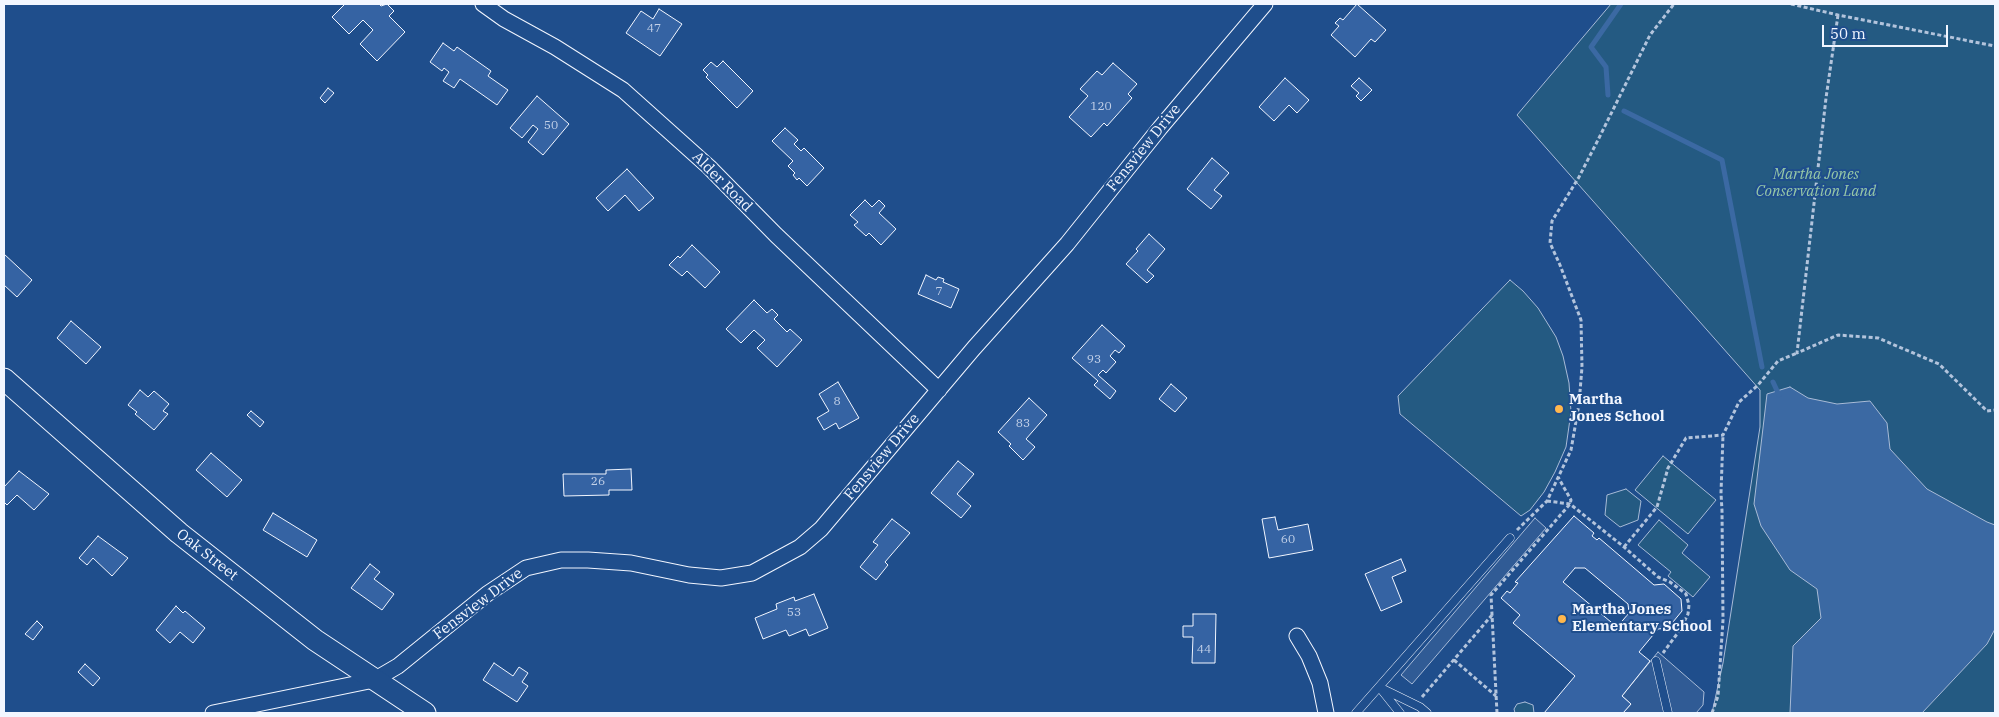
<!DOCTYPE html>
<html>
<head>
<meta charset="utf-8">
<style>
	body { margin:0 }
	#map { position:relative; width:1999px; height:717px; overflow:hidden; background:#1f4e8c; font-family:"IBM Plex Serif",serif }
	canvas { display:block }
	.frame { position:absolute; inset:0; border:5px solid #f2f6ff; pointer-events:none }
	.scale { position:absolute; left:1822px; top:25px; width:126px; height:22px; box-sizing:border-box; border:2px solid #f2f6ff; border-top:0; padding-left:6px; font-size:15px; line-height:18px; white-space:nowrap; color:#f2f6ff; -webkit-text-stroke:4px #1f4e8c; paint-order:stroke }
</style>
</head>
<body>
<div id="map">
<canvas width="1999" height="717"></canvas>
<div class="frame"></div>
<div class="scale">50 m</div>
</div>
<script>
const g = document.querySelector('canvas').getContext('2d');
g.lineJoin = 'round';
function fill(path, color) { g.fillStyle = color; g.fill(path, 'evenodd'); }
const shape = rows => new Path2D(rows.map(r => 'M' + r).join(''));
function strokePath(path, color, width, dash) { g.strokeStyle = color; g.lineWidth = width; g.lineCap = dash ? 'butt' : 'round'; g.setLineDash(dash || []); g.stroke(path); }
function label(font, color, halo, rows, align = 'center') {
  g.font = font + ' "IBM Plex Serif",serif'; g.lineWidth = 4; g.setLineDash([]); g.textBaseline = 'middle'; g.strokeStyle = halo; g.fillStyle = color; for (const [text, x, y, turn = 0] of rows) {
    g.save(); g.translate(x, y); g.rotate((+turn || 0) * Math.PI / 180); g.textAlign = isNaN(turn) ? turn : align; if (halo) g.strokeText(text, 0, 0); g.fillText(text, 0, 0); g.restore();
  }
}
const green = shape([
	[1611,4,1995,4,1995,713,1712,713,1723,663,1760,427,1760,390,1517,115,1611,4],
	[1510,280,1523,291,1538,308,1556,337,1563,356,1569,383,1571,412,1566,447,1555,472,1544,492,1530,510,1521,516,1400,414,1398,396,1510,280],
	[1663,456,1716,500,1688,534,1635,490,1663,456],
	[1626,489,1641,501,1638,520,1620,527,1605,515,1607,495,1626,489],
	[1659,520,1688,545,1682,553,1710,577,1693,597,1668,576,1671,572,1638,545,1659,520],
	[1525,702,1533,705,1534,713,1515,713,1514,709,1517,704,1525,702]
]);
fill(green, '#245a82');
strokePath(green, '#a8bbd7', 1);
const parking = shape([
	[1535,518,1546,528,1412,684,1401,675,1535,518],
	[1658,652,1704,692,1703,705,1696,713,1623,713,1631,704,1622,696,1658,652]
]);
fill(parking, '#305b95');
strokePath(parking, '#a8bbd7', 1);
const water = shape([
	[1790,387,1808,398,1837,404,1870,401,1887,423,1890,449,1927,489,1987,522,1995,525,1995,629,1987,644,1922,713,1790,713,1793,646,1821,618,1817,589,1790,570,1761,526,1754,504,1767,394,1790,387]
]);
fill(water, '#3b69a3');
strokePath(water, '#a8bbd7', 1);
strokePath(shape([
	[1608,95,1606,67,1591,47,1621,4],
	[1624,111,1722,160,1762,367],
	[1773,382,1779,395]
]), '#3b69a3', 5);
const building = shape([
	[345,4,379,4,381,6,387,4,394,11,389,16,405,32,377,61,360,44,373,30,363,20,349,34,332,17,345,4],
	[1357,4,1386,30,1375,42,1371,39,1355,57,1331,35,1339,26,1335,23,1340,18,1343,20,1357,4],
	[659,9,682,24,660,56,626,33,641,11,653,19,659,9],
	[443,43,454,51,457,47,491,71,488,76,508,90,497,105,460,79,454,88,443,81,449,72,444,68,442,71,430,62,443,43],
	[723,61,753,91,737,108,706,77,708,75,703,70,711,62,717,67,723,61],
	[1113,63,1137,84,1128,94,1132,98,1107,126,1104,123,1091,137,1069,117,1088,96,1080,89,1097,71,1102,75,1113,63],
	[1285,78,1309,100,1297,113,1289,105,1274,121,1259,107,1285,78],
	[1359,78,1372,90,1361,101,1356,96,1359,93,1351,86,1359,78],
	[328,88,334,93,325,103,320,98,328,88],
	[537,96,569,124,543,155,528,142,538,129,533,125,522,138,510,128,537,96],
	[785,128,798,140,794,144,801,151,804,148,824,168,807,186,799,178,797,180,793,175,795,173,788,166,793,161,772,141,785,128],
	[1212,158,1229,173,1214,190,1222,196,1211,209,1187,189,1212,158],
	[627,169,654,198,639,211,625,195,608,211,596,198,627,169],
	[865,200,872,207,879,200,885,206,879,213,896,229,881,245,869,233,866,236,854,225,858,222,850,215,865,200],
	[1149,234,1165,249,1147,270,1154,276,1147,283,1126,264,1138,251,1136,249,1149,234],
	[692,245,720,272,705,288,687,271,682,276,669,265,678,256,680,258,692,245],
	[4,254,32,280,17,297,4,285,4,254],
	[926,275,936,280,938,277,944,279,943,282,959,289,951,308,918,294,926,275],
	[754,300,767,313,772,309,778,315,774,319,787,332,790,329,802,340,777,367,757,348,765,340,754,330,741,343,726,329,754,300],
	[71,321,101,347,86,364,57,338,71,321],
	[1102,325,1125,346,1119,353,1115,350,1110,356,1116,362,1106,373,1103,370,1098,375,1116,391,1110,399,1094,385,1098,381,1072,358,1102,325],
	[838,382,859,418,839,429,836,423,824,430,817,418,829,411,819,394,838,382],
	[1171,384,1187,398,1175,412,1159,399,1171,384],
	[140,390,148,397,154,391,169,404,163,411,168,414,154,430,135,414,137,412,128,405,140,390],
	[1029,398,1047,415,1026,439,1035,447,1023,460,1009,446,1011,444,998,432,1029,398],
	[251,411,264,422,260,427,247,415,251,411],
	[211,453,242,480,227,497,196,470,211,453],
	[958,461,974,474,957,494,971,506,961,518,931,493,958,461],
	[631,469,632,490,609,490,609,495,564,496,563,474,606,474,606,470,631,469],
	[19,471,49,494,34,510,17,495,7,505,4,502,4,487,19,471],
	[273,513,317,540,307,557,263,530,273,513],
	[1574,516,1594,533,1592,536,1597,540,1599,538,1654,585,1664,584,1681,599,1682,611,1668,628,1658,629,1639,652,1650,661,1622,696,1631,704,1623,713,1544,713,1575,676,1513,623,1520,615,1501,598,1507,591,1510,593,1518,583,1515,582,1574,516],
	[1575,568,1585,568,1628,604,1629,613,1617,627,1563,582,1575,568],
	[1275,517,1278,530,1308,524,1313,550,1269,558,1262,519,1275,517],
	[892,519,910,533,885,562,888,565,876,580,860,567,878,545,873,542,892,519],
	[98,536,128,558,112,576,93,558,87,565,79,558,98,536],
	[1401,559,1406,571,1392,577,1402,602,1381,611,1365,574,1401,559],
	[370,564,380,572,374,579,394,594,382,610,351,588,370,564],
	[814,594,828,628,809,636,806,629,789,636,786,630,763,639,755,618,777,609,776,604,794,597,795,601,814,594],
	[176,606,183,613,185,611,205,628,193,643,180,632,170,643,156,630,176,606],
	[1193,614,1216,614,1215,663,1192,663,1193,637,1183,637,1183,626,1193,626,1193,614],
	[37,621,43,627,33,640,25,634,37,621],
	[494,663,513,676,519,667,528,673,522,682,528,686,517,702,483,680,494,663],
	[85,664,100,678,93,686,78,672,85,664]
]);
fill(building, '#3563a3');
strokePath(building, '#f2f6ff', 1);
const lane = shape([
	[1656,661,1668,713],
	[1379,687,1420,707,1427,713],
	[1380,688,1400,713],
	[1356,713,1510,538]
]);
const street = shape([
	[483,4,504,19,555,47,623,90,709,167,776,235,939,390],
	[1297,636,1309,656,1320,683,1326,713],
	[213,713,374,680,398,666,487,594,526,568,561,560,588,560,631,563,689,575,721,578,752,573,800,547,821,529,974,348,1067,244,1160,128,1265,4]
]);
const secondary = shape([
	[4,379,179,533,315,640,425,713]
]);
strokePath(lane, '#f2f6ff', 9);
strokePath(street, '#f2f6ff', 17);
strokePath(secondary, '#f2f6ff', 23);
strokePath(shape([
	[1791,4,1838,15,1995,46],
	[1838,15,1826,98,1797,353,1838,335,1878,338,1939,364,1987,411,1995,410],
	[1547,501,1570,504,1624,547,1658,577,1670,582,1686,594,1689,605,1688,614,1680,630,1663,653],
	[1517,530,1547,501,1571,450,1579,404,1582,367,1581,320,1560,265,1550,243,1552,221,1579,177,1599,138,1650,35,1674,4],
	[1624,547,1657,507,1668,468,1686,438,1723,435,1739,402,1758,385,1778,361,1797,353],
	[1454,660,1496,696],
	[1422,697,1492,615],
	[1497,713,1491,595,1570,504,1571,500,1558,477],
	[1712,713,1718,696,1723,620,1722,511,1721,493,1723,435]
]), '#b3c4dc', 3, [4, 2.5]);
strokePath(lane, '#1f4e8c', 8);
strokePath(street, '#1f4e8c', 15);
strokePath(secondary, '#1f4e8c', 21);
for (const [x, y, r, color] of [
	[1559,409,5,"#ffb74d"],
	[1562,619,5,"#ffb74d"]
]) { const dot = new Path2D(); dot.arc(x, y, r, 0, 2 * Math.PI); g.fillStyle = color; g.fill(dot); strokePath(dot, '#1f4e8c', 2); }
label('12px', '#c3d1e8', null, [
	["47",654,29],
	["120",1101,107],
	["50",551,126],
	["7",939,292],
	["93",1094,360],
	["8",837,402],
	["83",1023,424],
	["26",598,482],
	["60",1288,540],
	["53",794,613],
	["44",1204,650]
]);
label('15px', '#f2f6ff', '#1f4e8c', [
	["Fensview Drive",1144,148,-51],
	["Alder Road",722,182,45],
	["Fensview Drive",882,457,-50],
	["Oak Street",207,555,38],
	["Fensview Drive",478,604,-37]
]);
label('italic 15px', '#97c8a6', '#1f4e8c', [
	["Martha Jones",1816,175],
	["Conservation Land",1816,192]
]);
label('bold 15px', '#f2f6ff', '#1f4e8c', [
	["Martha",1569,400],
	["Jones School",1569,417],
	["Martha Jones",1572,610],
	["Elementary School",1572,627]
], 'left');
</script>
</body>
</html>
